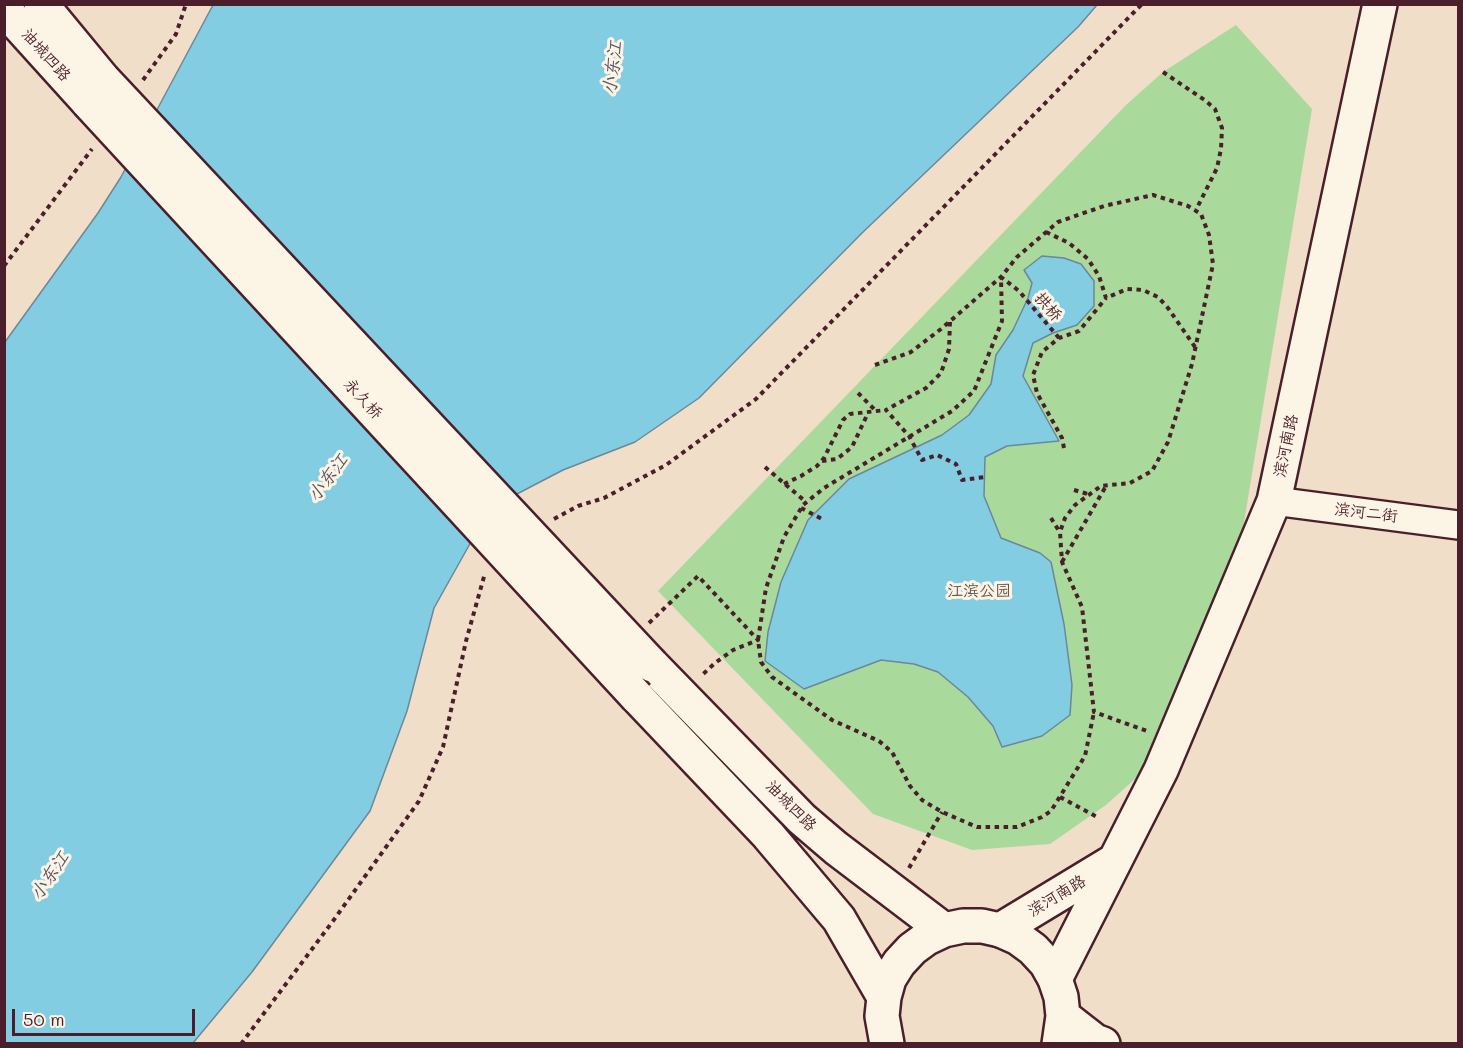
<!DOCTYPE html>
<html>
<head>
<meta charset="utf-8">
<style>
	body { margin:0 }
	#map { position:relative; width:1463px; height:1048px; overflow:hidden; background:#f0dec8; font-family:Mali,sans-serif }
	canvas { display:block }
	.frame { position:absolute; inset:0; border:6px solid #4a1f2b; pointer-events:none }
	.scale { position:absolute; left:12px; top:1009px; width:183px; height:27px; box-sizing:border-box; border:3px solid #4a1f2b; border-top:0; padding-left:8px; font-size:18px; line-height:21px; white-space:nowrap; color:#4a1f2b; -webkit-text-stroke:4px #fcf5e5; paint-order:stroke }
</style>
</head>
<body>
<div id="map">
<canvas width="1463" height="1048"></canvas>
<div class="frame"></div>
<div class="scale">50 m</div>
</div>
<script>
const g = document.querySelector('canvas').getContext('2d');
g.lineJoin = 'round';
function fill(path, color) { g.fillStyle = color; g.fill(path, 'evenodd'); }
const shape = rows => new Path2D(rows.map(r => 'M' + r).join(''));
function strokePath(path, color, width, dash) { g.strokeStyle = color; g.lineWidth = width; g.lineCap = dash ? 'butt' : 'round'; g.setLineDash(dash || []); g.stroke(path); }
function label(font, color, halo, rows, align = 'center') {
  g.font = font + ' Mali,"LXGW WenKai TC",sans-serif'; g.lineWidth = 6; g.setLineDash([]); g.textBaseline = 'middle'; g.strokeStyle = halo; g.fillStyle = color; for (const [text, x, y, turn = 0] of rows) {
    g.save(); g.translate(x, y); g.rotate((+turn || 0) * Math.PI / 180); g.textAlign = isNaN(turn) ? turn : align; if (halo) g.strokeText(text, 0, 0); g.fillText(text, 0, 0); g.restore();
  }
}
fill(shape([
	[1236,25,1312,109,1237,565,1174,729,1135,779,1106,805,1050,844,972,850,873,814,658,591,1126,105,1163,72]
]), '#aada9b');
const water = shape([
	[213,5,1097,5,1078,27,862,233,699,398,635,442,563,470,490,508,434,608,407,711,370,811,252,972,193,1043,5,1044,5,342,98,213,121,177,213,5],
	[1042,256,1064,258,1081,264,1094,281,1094,306,1077,325,1053,333,1033,343,1023,376,1059,441,1007,446,985,457,984,496,1001,538,1040,553,1051,562,1064,624,1072,685,1070,715,1042,736,1002,747,993,726,968,697,938,672,914,664,881,660,804,689,765,661,768,632,781,582,808,520,849,479,942,435,969,415,991,384,996,355,1013,330,1028,298,1032,283,1024,270,1042,256]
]);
fill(water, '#83cde3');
strokePath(water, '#6c8799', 1.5);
const street = shape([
	[1274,501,1458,525]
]);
const secondary = shape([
	[1000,930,1114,861],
	[1055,979,1161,770,1274,501,1380,4]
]);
const primary = shape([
	[41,4,103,79],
	[4,9,88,102],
	[652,665,802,819,836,848,944,930],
	[637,697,768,835,839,919,884,997],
	[1063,1016,1095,1041,1103,1044],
	[887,1044,882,1016,884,997,889,979,899,963,912,949,927,938,944,930,963,926,982,926,1000,930,1018,938,1033,949,1046,963,1055,979,1061,997,1063,1016,1059,1044]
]);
strokePath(street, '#4a1f2b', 32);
strokePath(secondary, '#4a1f2b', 38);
strokePath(primary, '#4a1f2b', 38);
strokePath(shape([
	[1163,72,1206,101,1215,109,1222,128,1221,149,1217,168,1196,210],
	[143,80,176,34,186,4],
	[1046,232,1069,243,1088,259,1099,276,1106,298,1127,289,1143,290,1158,297,1168,308,1195,347],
	[4,266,92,149],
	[950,322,949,349,941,373,926,388,886,410,909,436,922,460,937,455,956,464,962,480,985,477],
	[1059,338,1019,291,1001,277,1002,321,974,391,952,411,824,488,803,505,784,537,766,588,758,640,761,662,772,677,832,720,879,741,892,752,910,786,922,800,942,812,977,827,1017,827,1042,817,1051,811,1085,756,1094,712],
	[875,365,911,352,941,329,1001,277,1017,257,1058,222,1104,206,1153,195,1188,206,1201,214,1209,235,1213,264,1192,364,1168,442,1152,471,1130,483,1101,486,1075,505,1065,518,1060,532,1062,562,1082,607,1094,712,1147,731],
	[858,393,876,411],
	[1064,448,1062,438,1037,393,1033,375,1042,352,1059,338,1079,331,1106,298],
	[822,461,837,459,852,447,868,413],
	[765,467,806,502],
	[784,484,801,476,817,466,824,458,843,420,850,414,886,410],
	[1074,490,1088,494],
	[801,508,824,520],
	[1051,518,1059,531],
	[554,519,578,506,604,498,666,465,756,399,1142,4],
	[1062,562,1106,486],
	[649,623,698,576,758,640,733,650,715,663,701,676],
	[1060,797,1099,818],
	[909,868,942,812],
	[241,1044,333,921,419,801,443,747,466,641,485,573]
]), '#4a1f2b', 4, [4.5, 4.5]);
strokePath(street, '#fcf5e5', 27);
strokePath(secondary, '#fcf5e5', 33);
strokePath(primary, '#fcf5e5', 33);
const primaryBridge = shape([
	[103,79,652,665],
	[88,102,637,697]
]);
strokePath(primaryBridge, '#4a1f2b', 38, []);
strokePath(primaryBridge, '#fcf5e5', 33);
label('16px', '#4a1f2b', '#fcf5e5', [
	["油城四路",46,55,48],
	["拱桥",1048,307,49],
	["永久桥",363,399,47],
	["滨河南路",1286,446,-78],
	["滨河二街",1366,513,7],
	["油城四路",791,806,45],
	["滨河南路",1057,896,-31]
]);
label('16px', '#624e47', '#fcf5e5', [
	["江滨公园",979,591]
]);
label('italic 18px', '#5b5362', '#fcf5e5', [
	["小东江",613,68,-83],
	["小东江",328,478,-53],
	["小东江",50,876,-56]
]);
</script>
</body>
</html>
